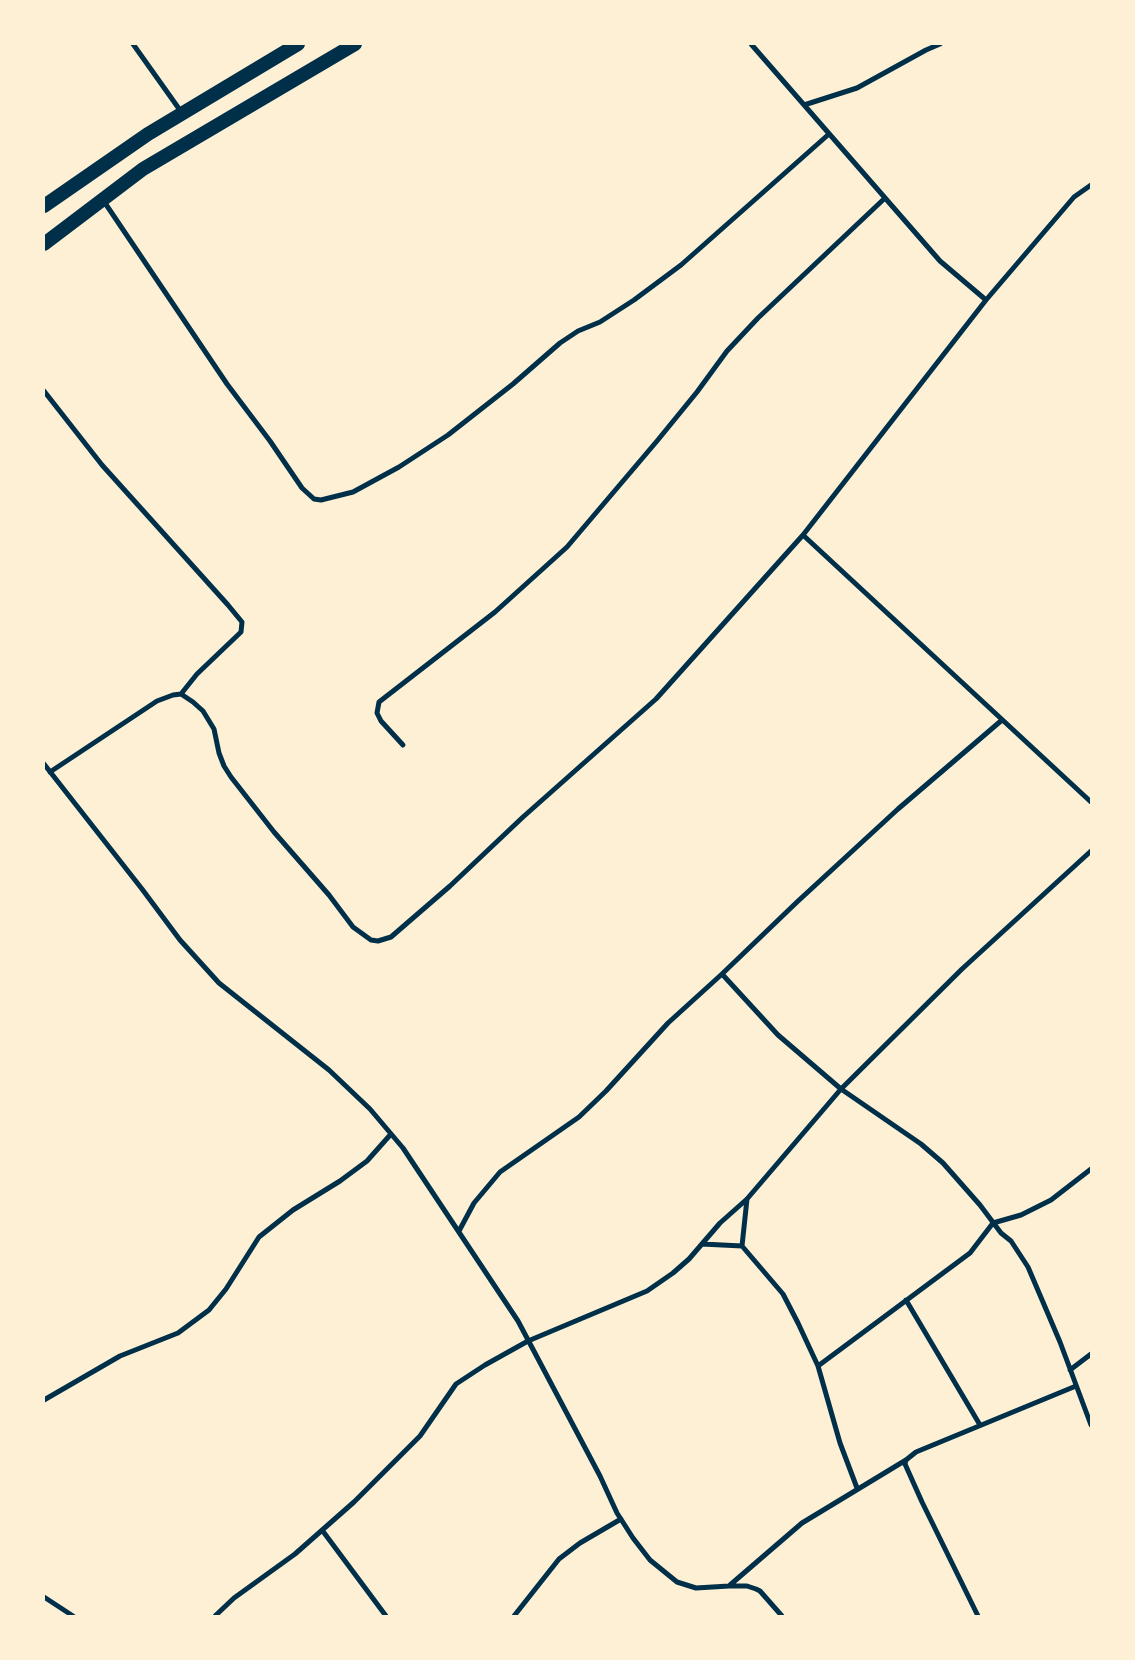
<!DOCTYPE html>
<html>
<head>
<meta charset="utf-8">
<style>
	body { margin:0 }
	#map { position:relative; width:1135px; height:1660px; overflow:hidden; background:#fdf0d5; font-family:"Asap Condensed",sans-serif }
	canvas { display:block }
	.frame { position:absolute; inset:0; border:45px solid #fdf0d5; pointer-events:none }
</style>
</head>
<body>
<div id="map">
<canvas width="1135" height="1660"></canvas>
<div class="frame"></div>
</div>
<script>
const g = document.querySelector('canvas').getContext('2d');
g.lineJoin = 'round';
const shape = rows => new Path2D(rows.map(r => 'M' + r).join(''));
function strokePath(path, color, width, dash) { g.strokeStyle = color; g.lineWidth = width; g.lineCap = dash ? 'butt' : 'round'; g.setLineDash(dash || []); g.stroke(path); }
strokePath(shape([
	[133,44,182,113],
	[751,44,940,261,986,300,1074,197,1091,185],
	[804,105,857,88,926,50,940,44],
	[103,200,227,384,270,441,302,488,314,499,321,500,353,492,399,467,448,435,513,384,560,343,578,331,600,322,634,300,681,265,829,134],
	[44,391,102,465,228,605,242,622,241,632,197,674,181,694],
	[803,535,1091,802],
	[403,745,381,721,377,713,379,702,495,612,567,547,657,441,697,392,727,351,758,318,885,198],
	[44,764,142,889,180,940,219,983,329,1070,370,1109,403,1148,518,1321,600,1476,617,1513,633,1538,650,1560,677,1582,696,1588,729,1586,747,1586,756,1589,760,1591,782,1616],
	[50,772,157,701,173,695,181,694,193,702,203,711,214,729,219,753,224,766,231,777,274,832,329,895,353,927,371,940,378,941,391,937,450,886,523,817,656,699,803,535,986,300],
	[1091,851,962,969,841,1089,921,1144,943,1163,980,1205,1001,1233,1011,1241,1028,1267,1060,1342,1091,1425],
	[722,974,797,902,898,809,1002,720],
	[702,1244,742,1246,747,1199],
	[742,1246,783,1294,798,1323,818,1366,840,1443,857,1488],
	[906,1300,980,1425],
	[818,1366,970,1253,993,1223,1021,1215,1051,1200,1091,1169],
	[1070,1370,1091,1354],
	[44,1400,120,1356,178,1333,209,1310,226,1289,259,1237,293,1210,340,1181,367,1161,391,1134],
	[906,1460,905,1464,922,1502,978,1616],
	[322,1530,386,1616],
	[730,1585,802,1523,906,1460,916,1452,1076,1386],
	[44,1597,73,1616],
	[215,1616,234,1598,295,1554,354,1502,420,1436,456,1384,485,1365,528,1341,647,1291,673,1273,689,1259,720,1223,747,1199,841,1089,778,1035,722,974,668,1023,606,1091,579,1117,500,1172,474,1203,459,1231],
	[514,1616,559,1559,580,1543,621,1519]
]), '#003049', 5);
strokePath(shape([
	[44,206,148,134,298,44],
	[44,244,143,169,355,44]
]), '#003049', 14);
</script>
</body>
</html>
